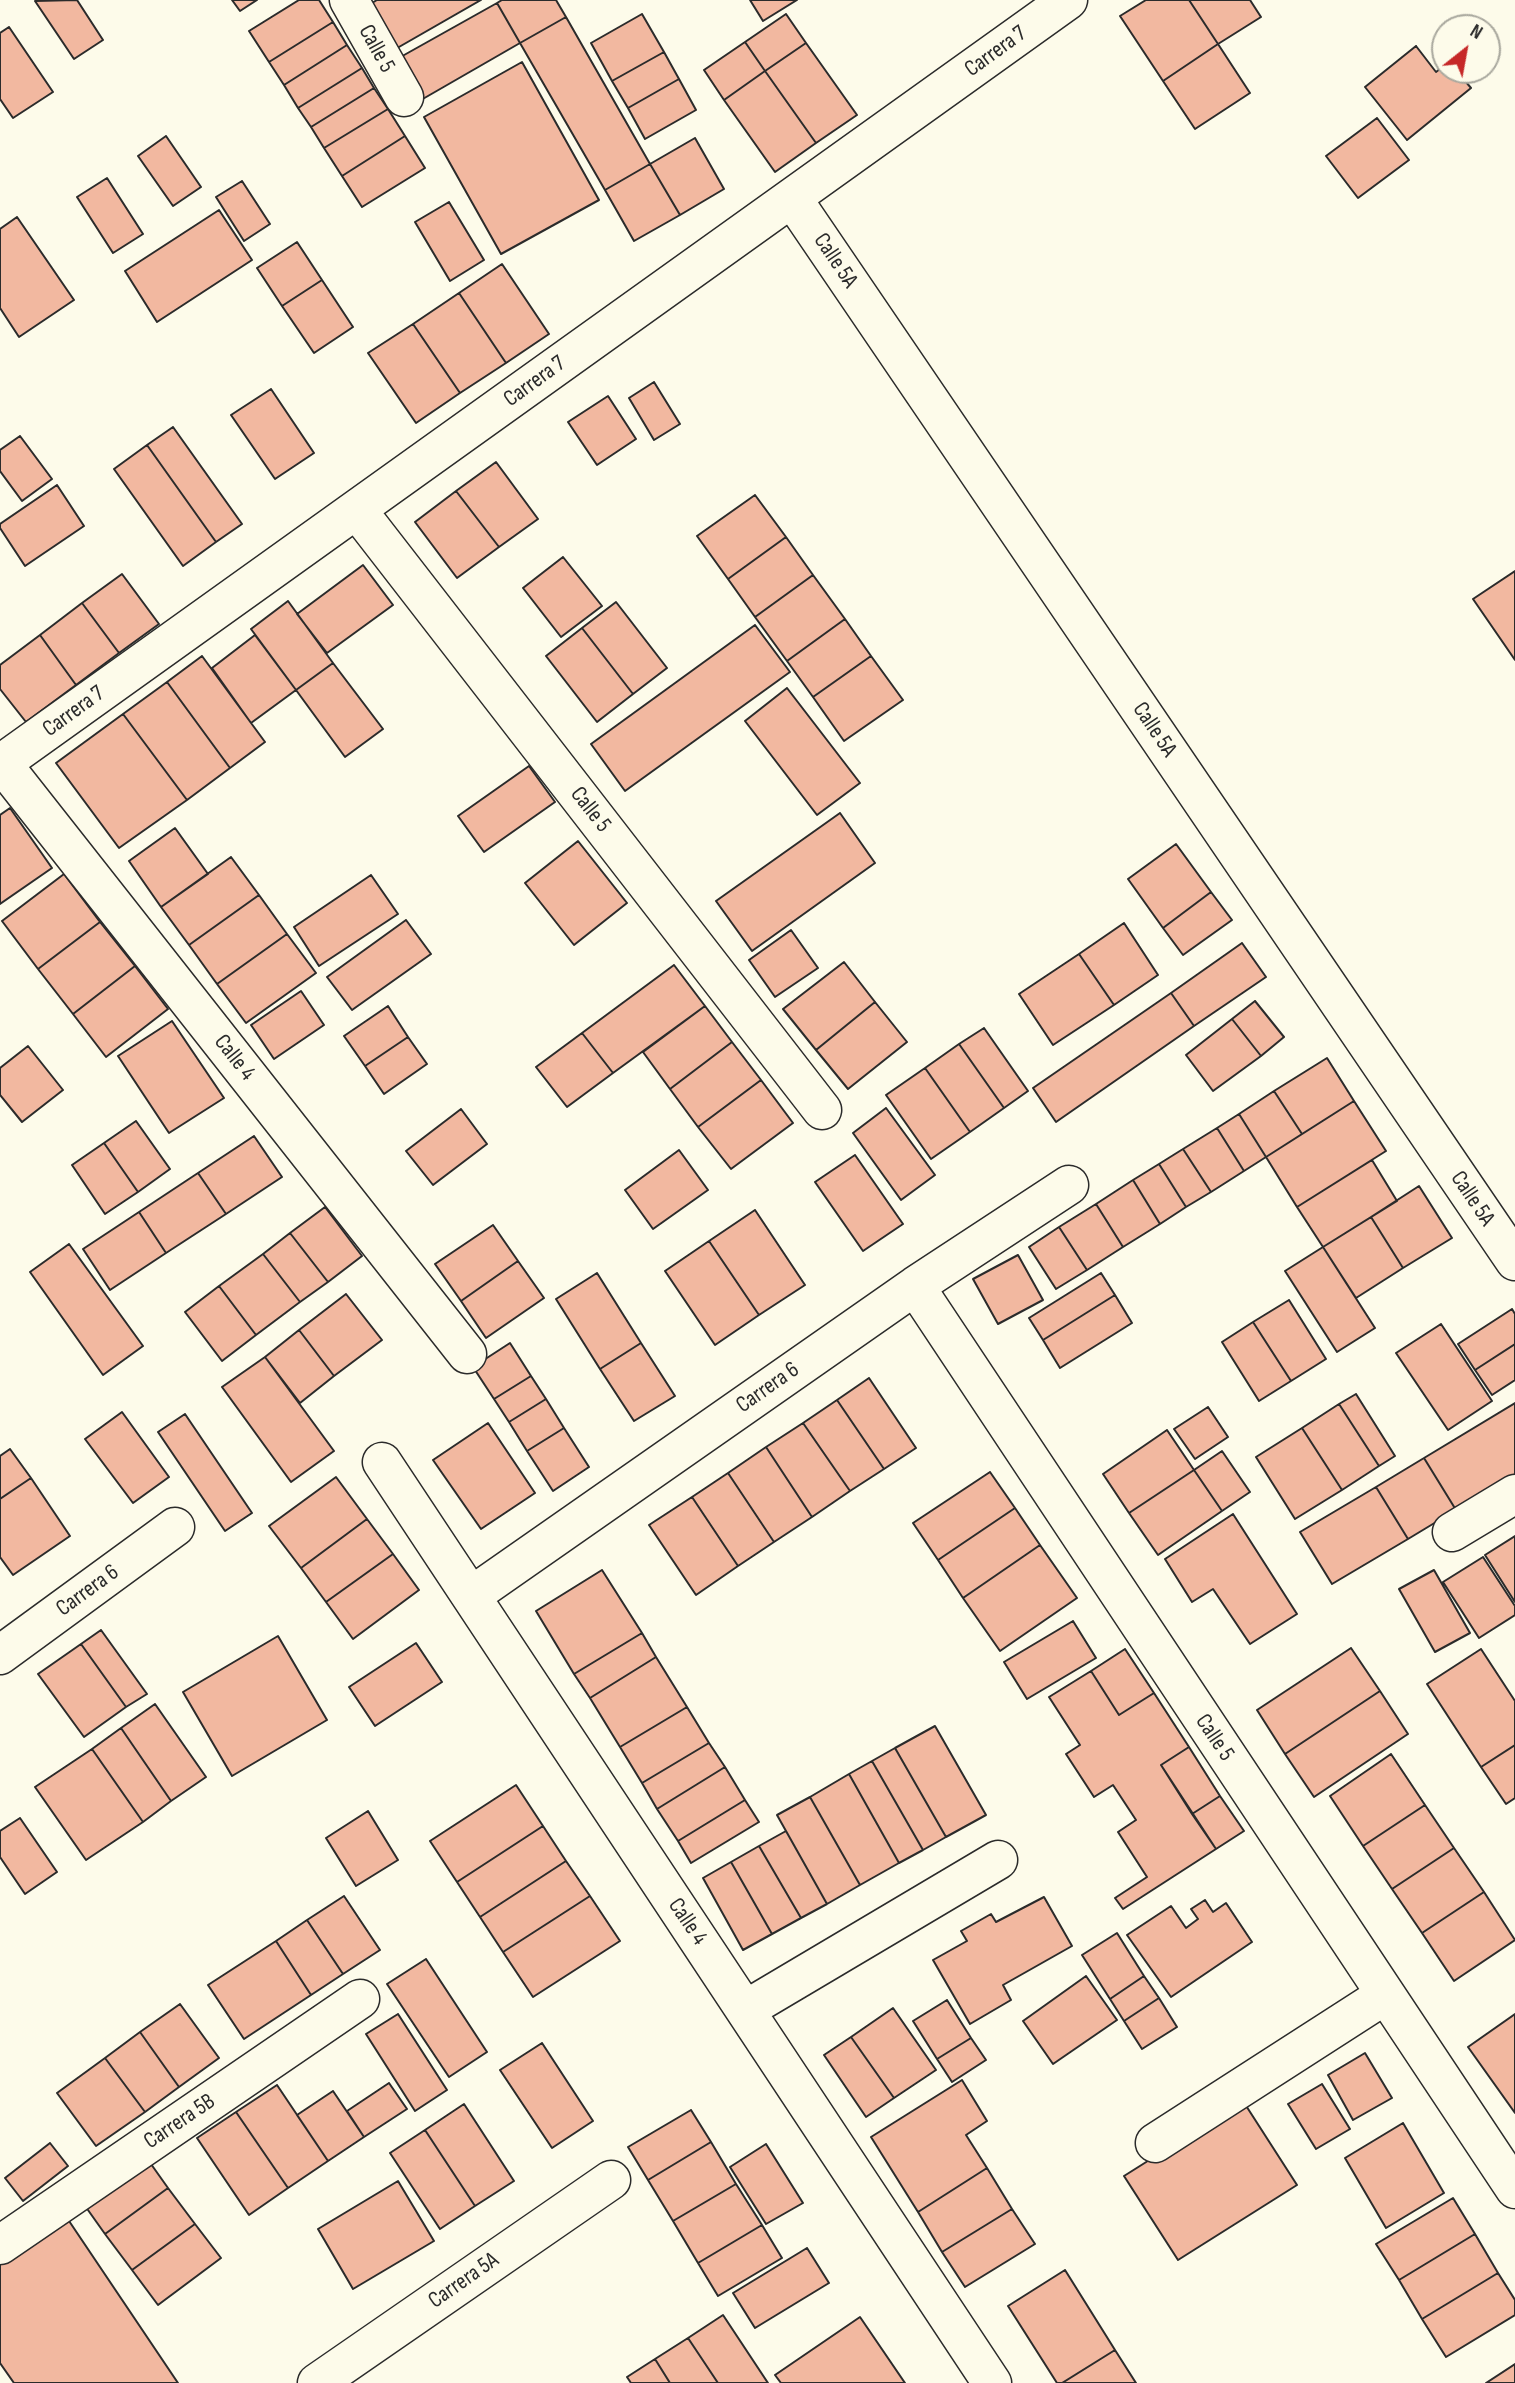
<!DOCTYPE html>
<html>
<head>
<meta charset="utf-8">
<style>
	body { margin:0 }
	#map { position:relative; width:1515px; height:2383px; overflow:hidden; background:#fdfbea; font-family:"Sofia Sans Condensed",sans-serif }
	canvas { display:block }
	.north { position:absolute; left:1431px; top:14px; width:70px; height:70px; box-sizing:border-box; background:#fdfbea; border:2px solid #a9a89e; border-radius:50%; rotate:31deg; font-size:19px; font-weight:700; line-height:28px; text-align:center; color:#2b2b2b }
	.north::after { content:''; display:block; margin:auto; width:24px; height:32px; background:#c62828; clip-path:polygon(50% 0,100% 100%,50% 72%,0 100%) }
</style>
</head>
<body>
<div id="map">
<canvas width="1515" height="2383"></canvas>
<div class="north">N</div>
</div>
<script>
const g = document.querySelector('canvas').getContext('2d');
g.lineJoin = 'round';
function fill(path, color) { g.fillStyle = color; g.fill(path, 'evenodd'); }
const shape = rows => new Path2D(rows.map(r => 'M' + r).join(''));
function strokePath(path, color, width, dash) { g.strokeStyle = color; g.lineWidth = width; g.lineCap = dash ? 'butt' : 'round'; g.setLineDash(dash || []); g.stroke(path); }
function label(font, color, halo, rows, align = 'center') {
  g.font = font + ' "Sofia Sans Condensed",sans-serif'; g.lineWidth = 5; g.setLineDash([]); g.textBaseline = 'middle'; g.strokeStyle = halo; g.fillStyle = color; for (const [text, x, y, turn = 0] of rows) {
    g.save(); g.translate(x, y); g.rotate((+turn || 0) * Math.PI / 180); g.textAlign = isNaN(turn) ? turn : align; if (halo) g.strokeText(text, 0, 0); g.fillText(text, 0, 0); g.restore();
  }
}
const building = shape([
	[77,0,103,40,74,59,35,1,77,0],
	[232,0,257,0,240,11,232,0],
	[299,0,319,0,333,22,269,62,249,31,299,0],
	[377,0,481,0,392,51,367,6,377,0],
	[502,0,556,0,566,17,520,43,497,3,502,0],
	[750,0,797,0,763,21,750,0],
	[1146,0,1189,0,1218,44,1163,81,1120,16,1146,0],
	[1189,0,1250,0,1261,17,1218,44,1189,0],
	[497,3,520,43,421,100,397,59,497,3],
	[642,14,664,52,612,81,591,43,642,14],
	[786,14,806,43,765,71,745,42,786,14],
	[566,17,650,164,605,190,520,43,566,17],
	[333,22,347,45,284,85,269,62,333,22],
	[9,27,53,92,13,118,0,99,0,33,9,27],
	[745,42,765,71,724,100,704,70,745,42],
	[806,43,857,115,816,143,765,71,806,43],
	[1218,44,1250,93,1195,129,1163,81,1218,44],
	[347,45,362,68,298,108,284,85,347,45],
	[1416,46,1436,72,1445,65,1445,70,1456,70,1471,88,1407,140,1365,87,1416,46],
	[664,52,679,79,628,108,612,81,664,52],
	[522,62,599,200,501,254,424,117,522,62],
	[362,68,374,88,311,127,298,108,362,68],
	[765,71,816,143,775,172,724,100,765,71],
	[679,79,696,110,645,139,628,108,679,79],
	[374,88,388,109,324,148,311,127,374,88],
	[388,109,405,136,342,176,324,148,388,109],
	[1377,118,1409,160,1358,198,1326,156,1377,118],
	[166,136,201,187,173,206,138,156,166,136],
	[405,136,425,168,362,207,342,176,405,136],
	[695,138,724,189,680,215,650,164,695,138],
	[650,164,680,215,634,241,605,190,650,164],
	[107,178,143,234,113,253,77,197,107,178],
	[242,181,270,224,244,241,216,197,242,181],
	[449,202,484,260,450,281,415,222,449,202],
	[219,210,252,260,157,322,125,271,219,210],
	[17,217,74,300,19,337,0,308,0,229,17,217],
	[297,242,322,280,282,306,257,268,297,242],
	[502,264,549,334,506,363,459,293,502,264],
	[322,280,353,327,314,353,282,306,322,280],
	[459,293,506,363,460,393,413,324,459,293],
	[413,324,460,393,416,423,368,353,413,324],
	[654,382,680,424,654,440,629,398,654,382],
	[271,389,314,453,275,479,231,415,271,389],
	[608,396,636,439,597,465,568,422,608,396],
	[173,427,242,524,216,542,147,445,173,427],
	[20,436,52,479,22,501,0,471,0,450,20,436],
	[147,445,216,542,183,566,114,469,147,445],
	[496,462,538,519,499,547,456,491,496,462],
	[57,485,84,526,25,566,0,528,0,524,57,485],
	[456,491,499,547,457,578,415,522,456,491],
	[755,495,786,537,728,579,697,536,755,495],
	[786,537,813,575,755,617,728,579,786,537],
	[563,557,602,606,561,637,523,588,563,557],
	[363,565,393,605,327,653,297,614,363,565],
	[1515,571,1515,660,1473,599,1515,571],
	[122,574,159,624,119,653,82,603,122,574],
	[813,575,845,619,787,661,755,617,813,575],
	[288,601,333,663,296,690,251,629,288,601],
	[616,602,667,668,633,694,582,628,616,602],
	[82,603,119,653,76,685,40,635,82,603],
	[845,619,871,656,813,697,787,661,845,619],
	[755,625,790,672,625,791,591,744,755,625],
	[582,628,633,694,597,722,546,656,582,628],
	[40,635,76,685,26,722,0,689,0,665,40,635],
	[255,635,296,690,251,723,212,668,255,635],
	[202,656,265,742,230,768,167,682,202,656],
	[871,656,903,700,844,741,813,697,871,656],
	[333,663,383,729,345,757,296,690,333,663],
	[167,682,230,768,187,800,123,714,167,682],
	[787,688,860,783,817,815,745,721,787,688],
	[123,714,187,800,119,848,56,763,123,714],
	[529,766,555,802,484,852,458,816,529,766],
	[10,808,52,868,0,904,0,815,10,808],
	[840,813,875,863,752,951,716,901,840,813],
	[175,828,208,874,161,907,129,861,175,828],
	[578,841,627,903,574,945,525,883,578,841],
	[1176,844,1211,892,1163,928,1128,879,1176,844],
	[231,857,259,895,189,945,161,907,231,857],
	[64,874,100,922,38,969,2,921,64,874],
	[371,875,398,914,319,966,294,927,371,875],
	[1211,892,1232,920,1183,955,1163,928,1211,892],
	[259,895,287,934,217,984,189,945,259,895],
	[406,920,431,954,352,1010,327,977,406,920],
	[100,922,135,966,73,1014,38,969,100,922],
	[1124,923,1158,975,1114,1005,1079,954,1124,923],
	[791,930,818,968,775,997,749,960,791,930],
	[287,934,316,973,246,1023,217,984,287,934],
	[1242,943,1266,977,1194,1026,1171,993,1242,943],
	[1079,954,1114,1005,1053,1045,1019,994,1079,954],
	[844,962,875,1002,816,1050,783,1009,844,962],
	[674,965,705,1006,613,1073,582,1033,674,965],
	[135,966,168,1009,106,1057,73,1014,135,966],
	[301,991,324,1025,274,1059,251,1025,301,991],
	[1171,993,1194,1026,1056,1122,1033,1088,1171,993],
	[1255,1001,1284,1037,1261,1056,1232,1019,1255,1001],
	[875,1002,907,1042,848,1089,816,1050,875,1002],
	[388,1006,408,1037,365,1066,344,1036,388,1006],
	[705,1006,732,1042,670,1089,643,1052,705,1006],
	[1232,1019,1261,1056,1213,1091,1186,1055,1232,1019],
	[172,1021,224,1098,169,1133,118,1056,172,1021],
	[984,1028,1028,1091,1004,1108,959,1044,984,1028],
	[582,1033,613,1073,567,1107,536,1067,582,1033],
	[408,1037,427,1064,384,1094,365,1066,408,1037],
	[732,1042,761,1080,698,1127,670,1089,732,1042],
	[959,1044,1004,1108,970,1132,925,1068,959,1044],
	[28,1046,63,1090,22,1122,0,1095,0,1068,28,1046],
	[1327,1058,1354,1101,1302,1134,1274,1091,1327,1058],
	[925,1068,970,1132,931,1159,886,1095,925,1068],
	[761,1080,793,1123,731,1169,698,1127,761,1080],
	[1274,1091,1302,1134,1266,1157,1239,1114,1274,1091],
	[1354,1101,1386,1151,1297,1207,1266,1157,1354,1101],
	[886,1108,935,1175,901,1200,853,1133,886,1108],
	[461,1109,487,1144,433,1185,406,1151,461,1109],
	[1239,1114,1266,1157,1244,1171,1217,1128,1239,1114],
	[136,1121,170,1169,138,1192,104,1143,136,1121],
	[1217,1128,1244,1171,1211,1192,1183,1149,1217,1128],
	[254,1136,282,1177,226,1214,198,1173,254,1136],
	[104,1143,138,1192,105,1214,72,1165,104,1143],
	[1183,1149,1211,1192,1186,1207,1159,1164,1183,1149],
	[679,1150,708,1190,653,1229,625,1190,679,1150],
	[855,1155,903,1224,863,1251,815,1182,855,1155],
	[1372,1160,1397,1201,1323,1247,1297,1207,1372,1160],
	[1159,1164,1186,1207,1160,1224,1133,1180,1159,1164],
	[198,1173,226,1214,166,1253,139,1212,198,1173],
	[1133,1180,1160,1224,1123,1247,1096,1204,1133,1180],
	[1419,1186,1452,1238,1403,1268,1371,1217,1419,1186],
	[1096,1204,1123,1247,1087,1270,1059,1227,1096,1204],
	[325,1207,362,1256,328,1282,290,1233,325,1207],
	[755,1210,805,1285,759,1315,709,1241,755,1210],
	[139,1212,166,1253,110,1290,83,1249,139,1212],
	[1371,1217,1403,1268,1356,1298,1323,1247,1371,1217],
	[493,1225,518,1261,461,1301,435,1264,493,1225],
	[1059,1227,1087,1270,1056,1289,1029,1247,1059,1227],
	[290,1233,328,1282,300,1302,263,1254,290,1233],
	[709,1241,759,1315,715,1345,665,1271,709,1241],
	[69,1244,143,1346,103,1375,30,1272,69,1244],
	[1323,1247,1375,1328,1337,1352,1285,1271,1323,1247],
	[263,1254,300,1302,256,1335,219,1286,263,1254],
	[1018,1255,1043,1300,998,1324,973,1279,1018,1255],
	[518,1261,544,1298,486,1338,461,1301,518,1261],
	[597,1273,641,1343,600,1369,556,1299,597,1273],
	[1101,1273,1115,1295,1043,1340,1029,1318,1101,1273],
	[219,1286,256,1335,222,1361,185,1312,219,1286],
	[346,1294,382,1340,334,1376,299,1330,346,1294],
	[1115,1295,1132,1323,1060,1368,1043,1340,1115,1295],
	[1289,1300,1326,1359,1291,1381,1253,1322,1289,1300],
	[1512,1309,1515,1314,1515,1344,1475,1370,1458,1344,1512,1309],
	[1253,1322,1291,1381,1259,1401,1222,1342,1253,1322],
	[1441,1324,1492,1401,1448,1430,1396,1353,1441,1324],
	[299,1330,334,1376,300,1403,265,1357,299,1330],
	[510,1343,531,1376,494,1399,473,1367,510,1343],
	[641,1343,675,1396,634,1421,600,1369,641,1343],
	[1515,1344,1515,1380,1492,1395,1475,1370,1515,1344],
	[265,1357,334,1451,291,1482,222,1387,265,1357],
	[531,1376,546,1399,509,1422,494,1399,531,1376],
	[869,1378,916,1448,884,1469,837,1400,869,1378],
	[1356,1394,1395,1456,1379,1466,1339,1404,1356,1394],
	[546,1399,564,1428,527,1451,509,1422,546,1399],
	[837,1400,884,1469,850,1491,803,1423,837,1400],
	[1515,1403,1515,1474,1456,1510,1424,1458,1515,1403],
	[1339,1404,1379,1466,1342,1490,1302,1428,1339,1404],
	[1208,1407,1228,1437,1195,1459,1174,1429,1208,1407],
	[122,1412,169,1477,133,1503,85,1439,122,1412],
	[185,1414,252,1513,225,1531,158,1432,185,1414],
	[488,1423,535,1493,481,1529,433,1460,488,1423],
	[803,1423,850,1491,812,1517,766,1447,803,1423],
	[564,1428,589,1467,553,1491,527,1451,564,1428],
	[1302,1428,1342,1490,1295,1519,1256,1457,1302,1428],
	[1167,1430,1194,1470,1129,1513,1103,1474,1167,1430],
	[766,1447,812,1517,774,1542,728,1473,766,1447],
	[10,1449,31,1478,0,1499,0,1456,10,1449],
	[1222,1451,1250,1492,1222,1511,1194,1470,1222,1451],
	[1424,1458,1456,1510,1408,1539,1376,1487,1424,1458],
	[1194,1470,1222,1511,1158,1555,1129,1513,1194,1470],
	[990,1472,1015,1508,938,1560,913,1523,990,1472],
	[728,1473,774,1542,738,1566,692,1497,728,1473],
	[336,1477,367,1519,301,1568,269,1526,336,1477],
	[31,1478,70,1536,13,1575,0,1557,0,1499,31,1478],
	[1376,1487,1408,1539,1332,1584,1300,1532,1376,1487],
	[692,1497,738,1566,696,1595,649,1525,692,1497],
	[1015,1508,1040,1545,963,1598,938,1560,1015,1508],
	[1233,1514,1297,1614,1250,1644,1213,1589,1192,1602,1165,1559,1233,1514],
	[367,1519,393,1554,326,1602,301,1568,367,1519],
	[1515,1536,1515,1602,1485,1555,1515,1536],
	[1040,1545,1077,1598,1000,1651,963,1598,1040,1545],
	[393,1554,419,1590,353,1639,326,1602,393,1554],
	[1483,1557,1515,1606,1515,1615,1479,1638,1443,1582,1483,1557],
	[602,1570,642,1633,574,1674,536,1611,602,1570],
	[1434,1570,1470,1633,1435,1652,1399,1589,1434,1570],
	[1073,1621,1096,1658,1027,1699,1004,1662,1073,1621],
	[101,1630,147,1694,126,1707,81,1644,101,1630],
	[642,1633,656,1657,590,1698,574,1674,642,1633],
	[278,1636,327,1720,232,1776,183,1692,278,1636],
	[416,1643,442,1682,375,1726,349,1687,416,1643],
	[81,1644,126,1707,84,1737,38,1674,81,1644],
	[1351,1648,1380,1691,1285,1754,1257,1710,1351,1648],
	[1125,1649,1154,1693,1119,1715,1091,1671,1125,1649],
	[1481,1649,1515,1701,1515,1745,1481,1767,1427,1684,1481,1649],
	[656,1657,687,1707,620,1747,590,1698,656,1657],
	[1091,1671,1119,1715,1154,1693,1189,1747,1161,1765,1216,1849,1123,1909,1115,1898,1147,1877,1118,1832,1136,1820,1113,1785,1094,1797,1066,1754,1080,1745,1049,1697,1091,1671],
	[1380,1691,1408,1734,1314,1797,1285,1754,1380,1691],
	[155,1704,206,1777,171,1801,121,1728,155,1704],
	[687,1707,709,1743,642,1783,620,1747,687,1707],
	[935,1726,986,1815,946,1837,895,1748,935,1726],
	[121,1728,171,1801,143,1822,92,1749,121,1728],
	[709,1743,725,1767,657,1809,642,1783,709,1743],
	[1515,1745,1515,1798,1506,1804,1481,1767,1515,1745],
	[1189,1747,1220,1796,1192,1814,1161,1765,1189,1747],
	[895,1748,946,1837,923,1850,872,1761,895,1748],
	[92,1749,143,1822,86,1860,35,1787,92,1749],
	[1391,1754,1425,1805,1363,1846,1330,1796,1391,1754],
	[872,1761,923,1850,899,1863,849,1774,872,1761],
	[725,1767,745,1800,678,1841,657,1809,725,1767],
	[849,1774,899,1863,860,1885,810,1797,849,1774],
	[516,1785,543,1826,457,1882,430,1841,516,1785],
	[1220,1796,1244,1831,1216,1849,1192,1814,1220,1796],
	[810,1797,860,1885,827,1904,777,1815,810,1797],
	[745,1800,759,1822,691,1863,678,1841,745,1800],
	[1425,1805,1454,1848,1392,1889,1363,1846,1425,1805],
	[368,1811,398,1860,356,1886,326,1838,368,1811],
	[20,1818,57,1872,25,1894,0,1857,0,1831,20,1818],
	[543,1826,566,1861,480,1917,457,1882,543,1826],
	[786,1831,827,1904,801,1918,759,1846,786,1831],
	[759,1846,801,1918,772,1934,731,1862,759,1846],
	[1454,1848,1484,1892,1422,1933,1392,1889,1454,1848],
	[566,1861,590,1896,503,1952,480,1917,566,1861],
	[731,1862,772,1934,743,1950,703,1878,731,1862],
	[1484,1892,1515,1940,1454,1981,1422,1933,1484,1892],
	[344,1896,380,1950,343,1974,307,1920,344,1896],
	[590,1896,620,1941,533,1997,503,1952,590,1896],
	[1044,1897,1072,1946,1003,1985,1011,2000,970,2024,933,1960,967,1941,961,1931,991,1914,996,1922,1044,1897],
	[1205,1900,1213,1912,1226,1903,1252,1942,1171,1997,1127,1935,1171,1906,1186,1928,1198,1919,1191,1909,1205,1900],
	[307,1920,343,1974,311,1995,276,1941,307,1920],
	[1117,1933,1144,1976,1110,1999,1082,1955,1117,1933],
	[276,1941,311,1995,244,2039,208,1985,276,1941],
	[426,1959,487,2052,449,2077,387,1984,426,1959],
	[1086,1976,1117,2020,1053,2064,1023,2021,1086,1976],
	[1144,1976,1159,1998,1124,2021,1110,1999,1144,1976],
	[1159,1998,1177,2027,1142,2049,1124,2021,1159,1998],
	[947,2000,971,2038,937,2059,913,2021,947,2000],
	[180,2004,219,2058,179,2087,140,2032,180,2004],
	[893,2008,936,2070,894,2098,851,2037,893,2008],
	[398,2014,447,2090,415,2111,366,2034,398,2014],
	[1515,2014,1515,2113,1468,2047,1515,2014],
	[140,2032,179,2087,145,2112,105,2058,140,2032],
	[851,2037,894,2098,866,2117,824,2055,851,2037],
	[971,2038,986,2060,952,2082,937,2059,971,2038],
	[542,2043,593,2121,552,2148,500,2070,542,2043],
	[1365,2053,1392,2098,1353,2120,1328,2075,1365,2053],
	[105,2058,145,2112,96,2146,57,2093,105,2058],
	[962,2080,987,2121,966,2135,987,2168,918,2212,871,2137,962,2080],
	[389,2083,407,2109,364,2137,347,2111,389,2083],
	[1322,2084,1350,2129,1316,2149,1288,2104,1322,2084],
	[277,2085,328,2161,288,2188,236,2112,277,2085],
	[333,2091,364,2137,328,2161,297,2115,333,2091],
	[1243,2101,1297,2185,1178,2260,1124,2176,1243,2101],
	[464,2104,514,2181,475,2206,425,2130,464,2104],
	[691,2110,711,2142,648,2180,628,2147,691,2110],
	[236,2112,288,2188,249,2215,197,2138,236,2112],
	[1403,2123,1444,2193,1386,2228,1345,2158,1403,2123],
	[425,2130,475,2206,440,2229,390,2153,425,2130],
	[711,2142,736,2184,673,2221,648,2180,711,2142],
	[50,2143,68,2166,23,2201,5,2178,50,2143],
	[766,2144,803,2203,766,2224,730,2167,766,2144],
	[146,2157,168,2188,105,2234,83,2203,146,2157],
	[987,2168,1012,2209,942,2252,918,2212,987,2168],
	[398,2181,434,2241,353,2289,318,2229,398,2181],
	[736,2184,762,2225,698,2263,673,2221,736,2184],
	[168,2188,195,2224,132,2270,105,2234,168,2188],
	[1453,2198,1475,2234,1399,2280,1376,2244,1453,2198],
	[1012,2209,1035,2244,965,2287,942,2252,1012,2209],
	[63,2212,178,2383,14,2383,0,2363,0,2254,63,2212],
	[195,2224,221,2258,158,2305,132,2270,195,2224],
	[762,2225,782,2258,718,2296,698,2263,762,2225],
	[1475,2234,1498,2273,1422,2319,1399,2280,1475,2234],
	[807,2248,829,2283,755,2328,733,2293,807,2248],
	[1065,2270,1115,2350,1062,2383,1057,2383,1008,2306,1065,2270],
	[1498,2273,1515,2300,1515,2315,1446,2357,1422,2319,1498,2273],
	[723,2315,768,2383,718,2383,688,2338,723,2315],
	[860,2317,905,2383,781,2383,775,2375,860,2317],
	[688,2338,718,2383,670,2383,655,2359,688,2338],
	[1115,2350,1136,2383,1062,2383,1115,2350],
	[655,2359,670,2383,631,2383,627,2377,655,2359],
	[1515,2364,1515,2383,1486,2383,1515,2364]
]);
fill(building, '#f2b8a0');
strokePath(building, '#2b2b2b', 2);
const minor = shape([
	[349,0,404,97],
	[792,198,1515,1261],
	[357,510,822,1110],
	[0,761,467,1354],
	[2,763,1068,0],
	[915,1286,1515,2189],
	[382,1462,992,2383],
	[1452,1532,1515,1494],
	[471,1596,915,1286,1069,1185],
	[0,1655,175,1527],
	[745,2010,998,1860],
	[1155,2143,1385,1995],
	[0,2245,360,1999],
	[317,2383,611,2180]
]);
strokePath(minor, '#2b2b2b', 41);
strokePath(minor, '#fdfbea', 38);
label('23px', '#2b2b2b', '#fdfbea', [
	["Calle 5",376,49,61],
	["Carrera 7",996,52,-36],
	["Calle 5A",835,261,56],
	["Carrera 7",535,382,-36],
	["Carrera 7",74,712,-36],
	["Calle 5A",1154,730,56],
	["Calle 5",590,810,52],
	["Calle 4",234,1058,52],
	["Calle 5A",1472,1199,56],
	["Carrera 6",768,1388,-35],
	["Carrera 6",88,1591,-36],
	["Calle 5",1214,1738,56],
	["Calle 4",687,1922,56],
	["Carrera 5B",180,2122,-34],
	["Carrera 5A",464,2281,-35]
]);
</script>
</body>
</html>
